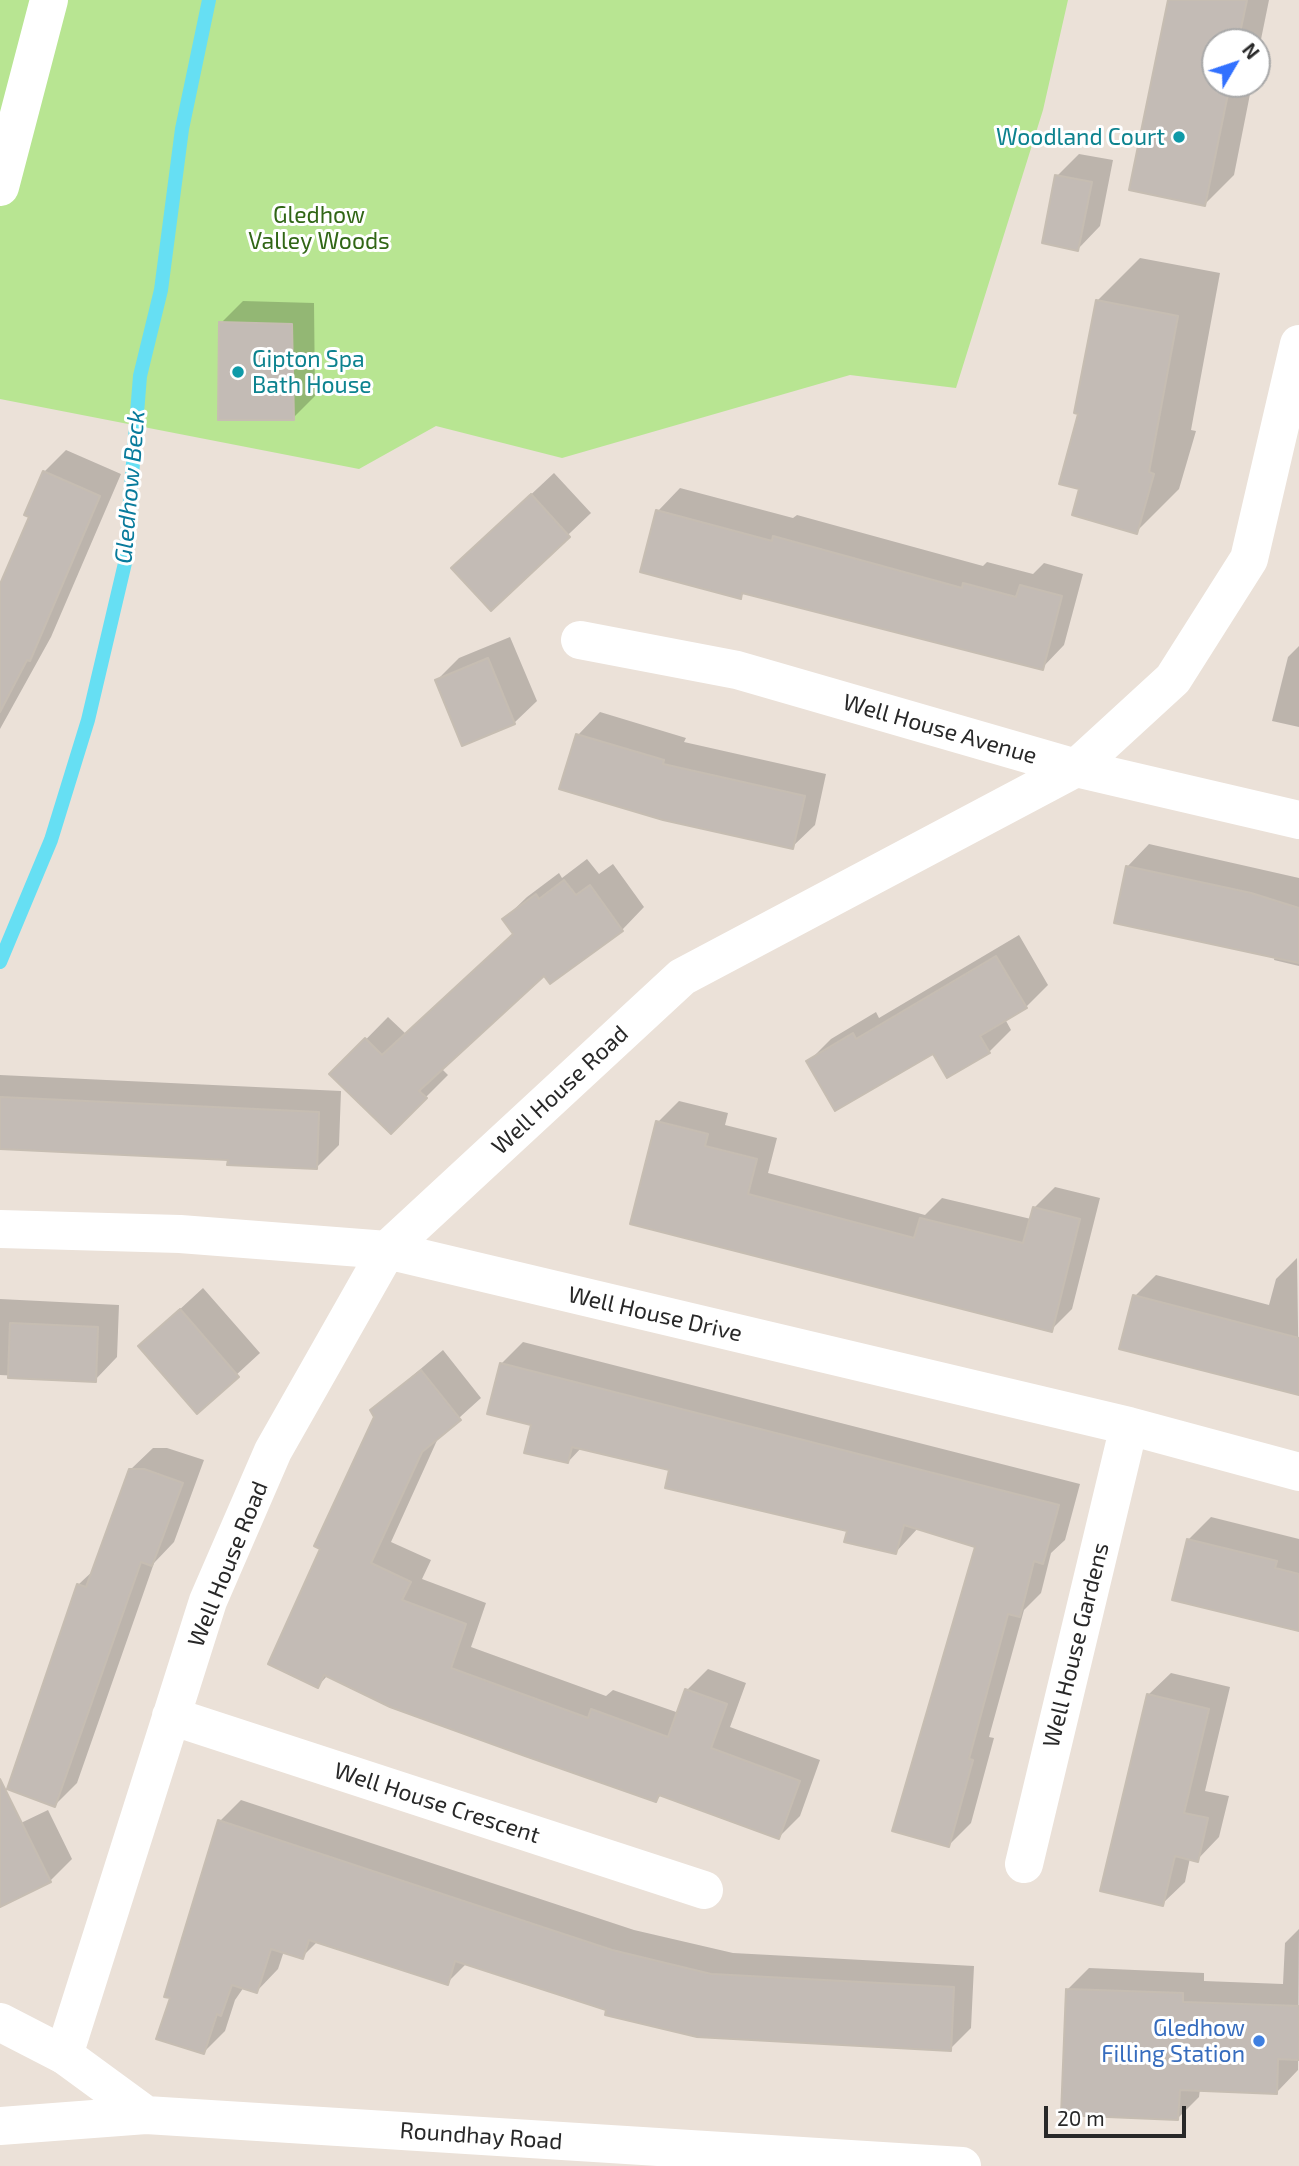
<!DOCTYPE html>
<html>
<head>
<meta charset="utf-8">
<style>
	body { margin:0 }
	#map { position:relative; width:1299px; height:2166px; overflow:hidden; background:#ebe1d8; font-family:"Exo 2",sans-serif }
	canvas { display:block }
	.north { position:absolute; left:1201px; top:28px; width:70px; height:70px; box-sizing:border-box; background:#fff; border:2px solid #a9a9a9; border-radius:50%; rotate:51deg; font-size:19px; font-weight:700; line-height:28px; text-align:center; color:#282828 }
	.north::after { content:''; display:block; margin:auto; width:24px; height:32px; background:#3271ff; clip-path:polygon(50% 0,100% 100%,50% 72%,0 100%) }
	.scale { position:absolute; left:1044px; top:2106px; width:142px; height:32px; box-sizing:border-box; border:4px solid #282828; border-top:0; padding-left:9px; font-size:21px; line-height:24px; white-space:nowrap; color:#282828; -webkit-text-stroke:5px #fff; paint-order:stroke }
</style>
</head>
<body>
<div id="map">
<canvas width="1299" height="2166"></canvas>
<div class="north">N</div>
<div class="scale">20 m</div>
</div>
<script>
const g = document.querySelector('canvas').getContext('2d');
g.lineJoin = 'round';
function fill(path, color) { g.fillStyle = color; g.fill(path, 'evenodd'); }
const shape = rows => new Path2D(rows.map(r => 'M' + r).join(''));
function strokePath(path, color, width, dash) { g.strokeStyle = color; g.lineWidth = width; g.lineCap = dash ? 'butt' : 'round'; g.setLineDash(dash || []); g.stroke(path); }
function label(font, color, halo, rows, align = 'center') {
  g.font = font + ' "Exo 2",sans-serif'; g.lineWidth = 6; g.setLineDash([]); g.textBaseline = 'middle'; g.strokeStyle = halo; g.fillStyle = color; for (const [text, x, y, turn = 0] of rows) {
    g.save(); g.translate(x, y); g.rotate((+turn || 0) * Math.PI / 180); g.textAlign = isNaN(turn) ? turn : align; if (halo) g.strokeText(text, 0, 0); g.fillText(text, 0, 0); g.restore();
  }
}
fill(shape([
	[0,0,1068,0,1043,110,956,388,850,375,562,458,436,426,359,469,0,399]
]), '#b8e592');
fill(shape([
	[1169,0,1269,0,1257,59,1257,42,1215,42,1215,84,1252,84,1234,175,1205,204],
	[1079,154,1113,160,1100,226,1078,249,1057,176],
	[1140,258,1220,273,1191,430,1196,431,1179,489,1136,532,1082,488,1081,412,1097,301],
	[243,301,314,303,315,396,293,418,221,323],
	[66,450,121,474,51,637,0,729,0,588,31,516,44,472],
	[554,473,591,513,491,608,476,546],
	[680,488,793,518,797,515,983,566,987,562,1033,574,1044,563,1083,574,1064,645,1042,668,745,592,740,597,658,511],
	[510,637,537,701,514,723,437,680,459,658],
	[1299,646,1299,727,1272,721,1288,657],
	[600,712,686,738,684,742,826,774,815,825,792,847,578,735],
	[1149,844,1299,878,1299,966,1274,960,1275,956,1127,867],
	[587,859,599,874,613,864,644,907,622,930,544,973,441,1068,448,1075,391,1132,332,1074,388,1017,406,1034,515,933,504,919,527,897,559,873,562,878],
	[1019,935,1048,985,1026,1007,1005,1019,1011,1030,989,1052,934,1051,808,1062,831,1039,876,1012,879,1018],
	[0,1075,341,1091,339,1145,317,1167,229,1158,0,1147],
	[679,1101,728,1113,725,1125,777,1138,768,1173,925,1215,942,1198,1031,1219,1034,1208,1055,1187,1100,1198,1072,1309,1051,1330,633,1222,658,1122],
	[1297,1258,1299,1393,1135,1296,1156,1275,1269,1305,1276,1279],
	[203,1288,260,1353,197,1411,140,1346],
	[0,1299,119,1305,117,1357,95,1380,0,1375],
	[523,1342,1080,1484,1065,1540,1051,1553,1041,1593,1024,1610,989,1737,994,1738,971,1823,949,1845,978,1544,919,1527,896,1552,849,1530,672,1468,582,1447,568,1462,533,1424,501,1364],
	[443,1350,481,1398,439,1436,391,1542,431,1560,422,1579,486,1603,471,1647,606,1696,613,1690,679,1713,687,1690,708,1669,746,1683,730,1727,820,1760,800,1816,779,1837,662,1794,656,1800,328,1675,318,1686,323,1548,376,1416,372,1410],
	[153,1448,167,1448,204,1460,174,1542,154,1563,77,1783,55,1805,9,1788,79,1584,95,1569,130,1470],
	[1211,1517,1299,1539,1299,1630,1188,1540],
	[1171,1673,1230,1687,1205,1791,1229,1796,1219,1837,1197,1860,1190,1858,1185,1882,1162,1904,1148,1695],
	[241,1800,634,1930,733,1953,974,1966,971,2028,950,2049,608,2009,467,1963,447,1983,318,1941,302,1957,284,1951,278,1969,257,1991,244,1987,235,2000,225,2031,204,2052,172,1997,220,1821],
	[48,1810,72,1859,50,1881,0,1905,0,1833],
	[1299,1929,1298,2070,1277,2092,1200,2089,1199,2097,1178,2118,1068,1989,1089,1968,1204,1973,1204,1981,1283,1984,1285,1943]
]), '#0003');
strokePath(shape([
	[0,962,51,840,88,720,125,563,140,376,161,290,182,129,209,0]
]), '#66dff3', 14);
const building = shape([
	[1168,0,1247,0,1238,42,1215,42,1215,84,1230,84,1205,206,1129,190,1168,0],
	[1055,175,1092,182,1078,251,1042,243,1055,175],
	[1096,300,1178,316,1149,472,1154,474,1137,534,1072,515,1079,489,1059,484,1078,414,1074,413,1096,300],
	[219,322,292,324,294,420,218,420,219,322],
	[43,471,100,496,30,661,27,660,0,712,0,584,29,517,24,515,43,471],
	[531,494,570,537,491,611,451,568,531,494],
	[656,510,772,541,773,536,962,588,963,583,1016,597,1020,585,1062,596,1043,670,742,593,741,599,640,572,656,510],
	[488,658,515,724,462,746,435,680,488,658],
	[576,734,664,760,663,764,805,796,793,849,663,820,559,789,576,734],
	[1126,866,1251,893,1299,908,1299,963,1114,923,1126,866],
	[564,880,576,895,590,885,623,931,550,984,544,976,419,1091,427,1098,391,1134,329,1074,365,1038,382,1055,513,934,502,919,536,894,539,899,564,880],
	[996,956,1027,1008,980,1036,990,1053,947,1078,933,1054,835,1111,806,1061,853,1033,856,1039,996,956],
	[0,1097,319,1112,317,1169,227,1165,228,1160,0,1149,0,1097],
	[656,1121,708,1134,705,1146,757,1159,748,1194,914,1238,920,1218,1023,1243,1033,1207,1080,1219,1052,1332,630,1224,656,1121],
	[1133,1295,1299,1338,1299,1395,1119,1349,1133,1295],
	[180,1309,239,1377,197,1414,138,1346,180,1309],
	[10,1323,98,1327,96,1382,8,1378,10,1323],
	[500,1363,1059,1505,1043,1564,1034,1561,1020,1617,1008,1614,969,1759,973,1760,949,1847,892,1831,975,1547,904,1525,896,1554,844,1542,847,1531,665,1488,669,1470,572,1447,568,1463,524,1453,531,1425,487,1414,500,1363],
	[421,1370,461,1420,422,1452,371,1563,411,1582,402,1600,466,1624,451,1668,588,1718,591,1709,668,1737,685,1689,727,1704,711,1748,800,1781,779,1839,659,1795,656,1802,525,1756,390,1707,324,1675,318,1688,268,1664,320,1549,314,1546,374,1417,370,1410,421,1370],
	[129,1469,144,1469,183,1483,152,1566,141,1562,55,1807,7,1789,77,1584,86,1587,129,1469],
	[1187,1539,1277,1561,1275,1568,1299,1574,1299,1631,1172,1600,1187,1539],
	[1147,1694,1209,1709,1184,1813,1208,1818,1198,1862,1175,1856,1163,1906,1100,1891,1147,1694],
	[0,1779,51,1882,0,1907,0,1779],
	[218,1820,612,1950,711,1974,954,1987,951,2051,697,2037,605,2015,606,2010,455,1961,448,1985,309,1940,303,1959,271,1949,257,1993,232,1985,221,2016,217,2014,204,2054,156,2039,170,1998,164,1997,218,1820],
	[1066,1989,1183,1993,1183,2002,1299,2006,1299,2060,1278,2059,1277,2094,1180,2090,1178,2120,1061,2115,1066,1989]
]);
fill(building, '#c3bbb5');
strokePath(building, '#c6bdb2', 2);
strokePath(shape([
	[580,640,737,670,1076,768,1299,820],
	[0,1229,180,1234,387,1250,1129,1426,1299,1472],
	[171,1716,704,1890],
	[1024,1864,1129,1426],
	[64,2055,208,1601,273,1451,387,1250,682,977,1076,768,1173,679,1249,559,1299,344]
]), '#fff', 38);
strokePath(shape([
	[0,187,49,0],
	[0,2022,64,2055,146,2115],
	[0,2126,146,2115,962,2166]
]), '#fff', 38);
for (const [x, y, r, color] of [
	[1179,137,7,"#0f9aa8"],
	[238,372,7,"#0f9aa8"],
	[1259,2041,7,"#3f7fe0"]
]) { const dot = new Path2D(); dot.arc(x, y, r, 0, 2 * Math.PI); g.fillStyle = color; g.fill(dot); strokePath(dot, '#fff', 2.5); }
label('23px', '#0d838f', '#fff', [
	["Woodland Court",1165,137],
	["Gipton Spa",252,359,"left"],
	["Bath House",252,385,"left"]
], 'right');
label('23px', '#316616', '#fff', [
	["Gledhow",319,215],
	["Valley Woods",319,241]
]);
label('23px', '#282828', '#fff', [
	["Well House Avenue",940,729,16],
	["Well House Road",560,1090,-43],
	["Well House Drive",655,1314,13],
	["Well House Road",228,1564,-68],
	["Well House Gardens",1076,1645,-76],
	["Well House Crescent",437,1803,18],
	["Roundhay Road",481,2136,4]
]);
label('23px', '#366cbe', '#fff', [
	["Gledhow",1245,2028],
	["Filling Station",1245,2054]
], 'right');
label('italic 24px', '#087b9c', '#fff', [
	["Gledhow Beck",130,487,-85]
]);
</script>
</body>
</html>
